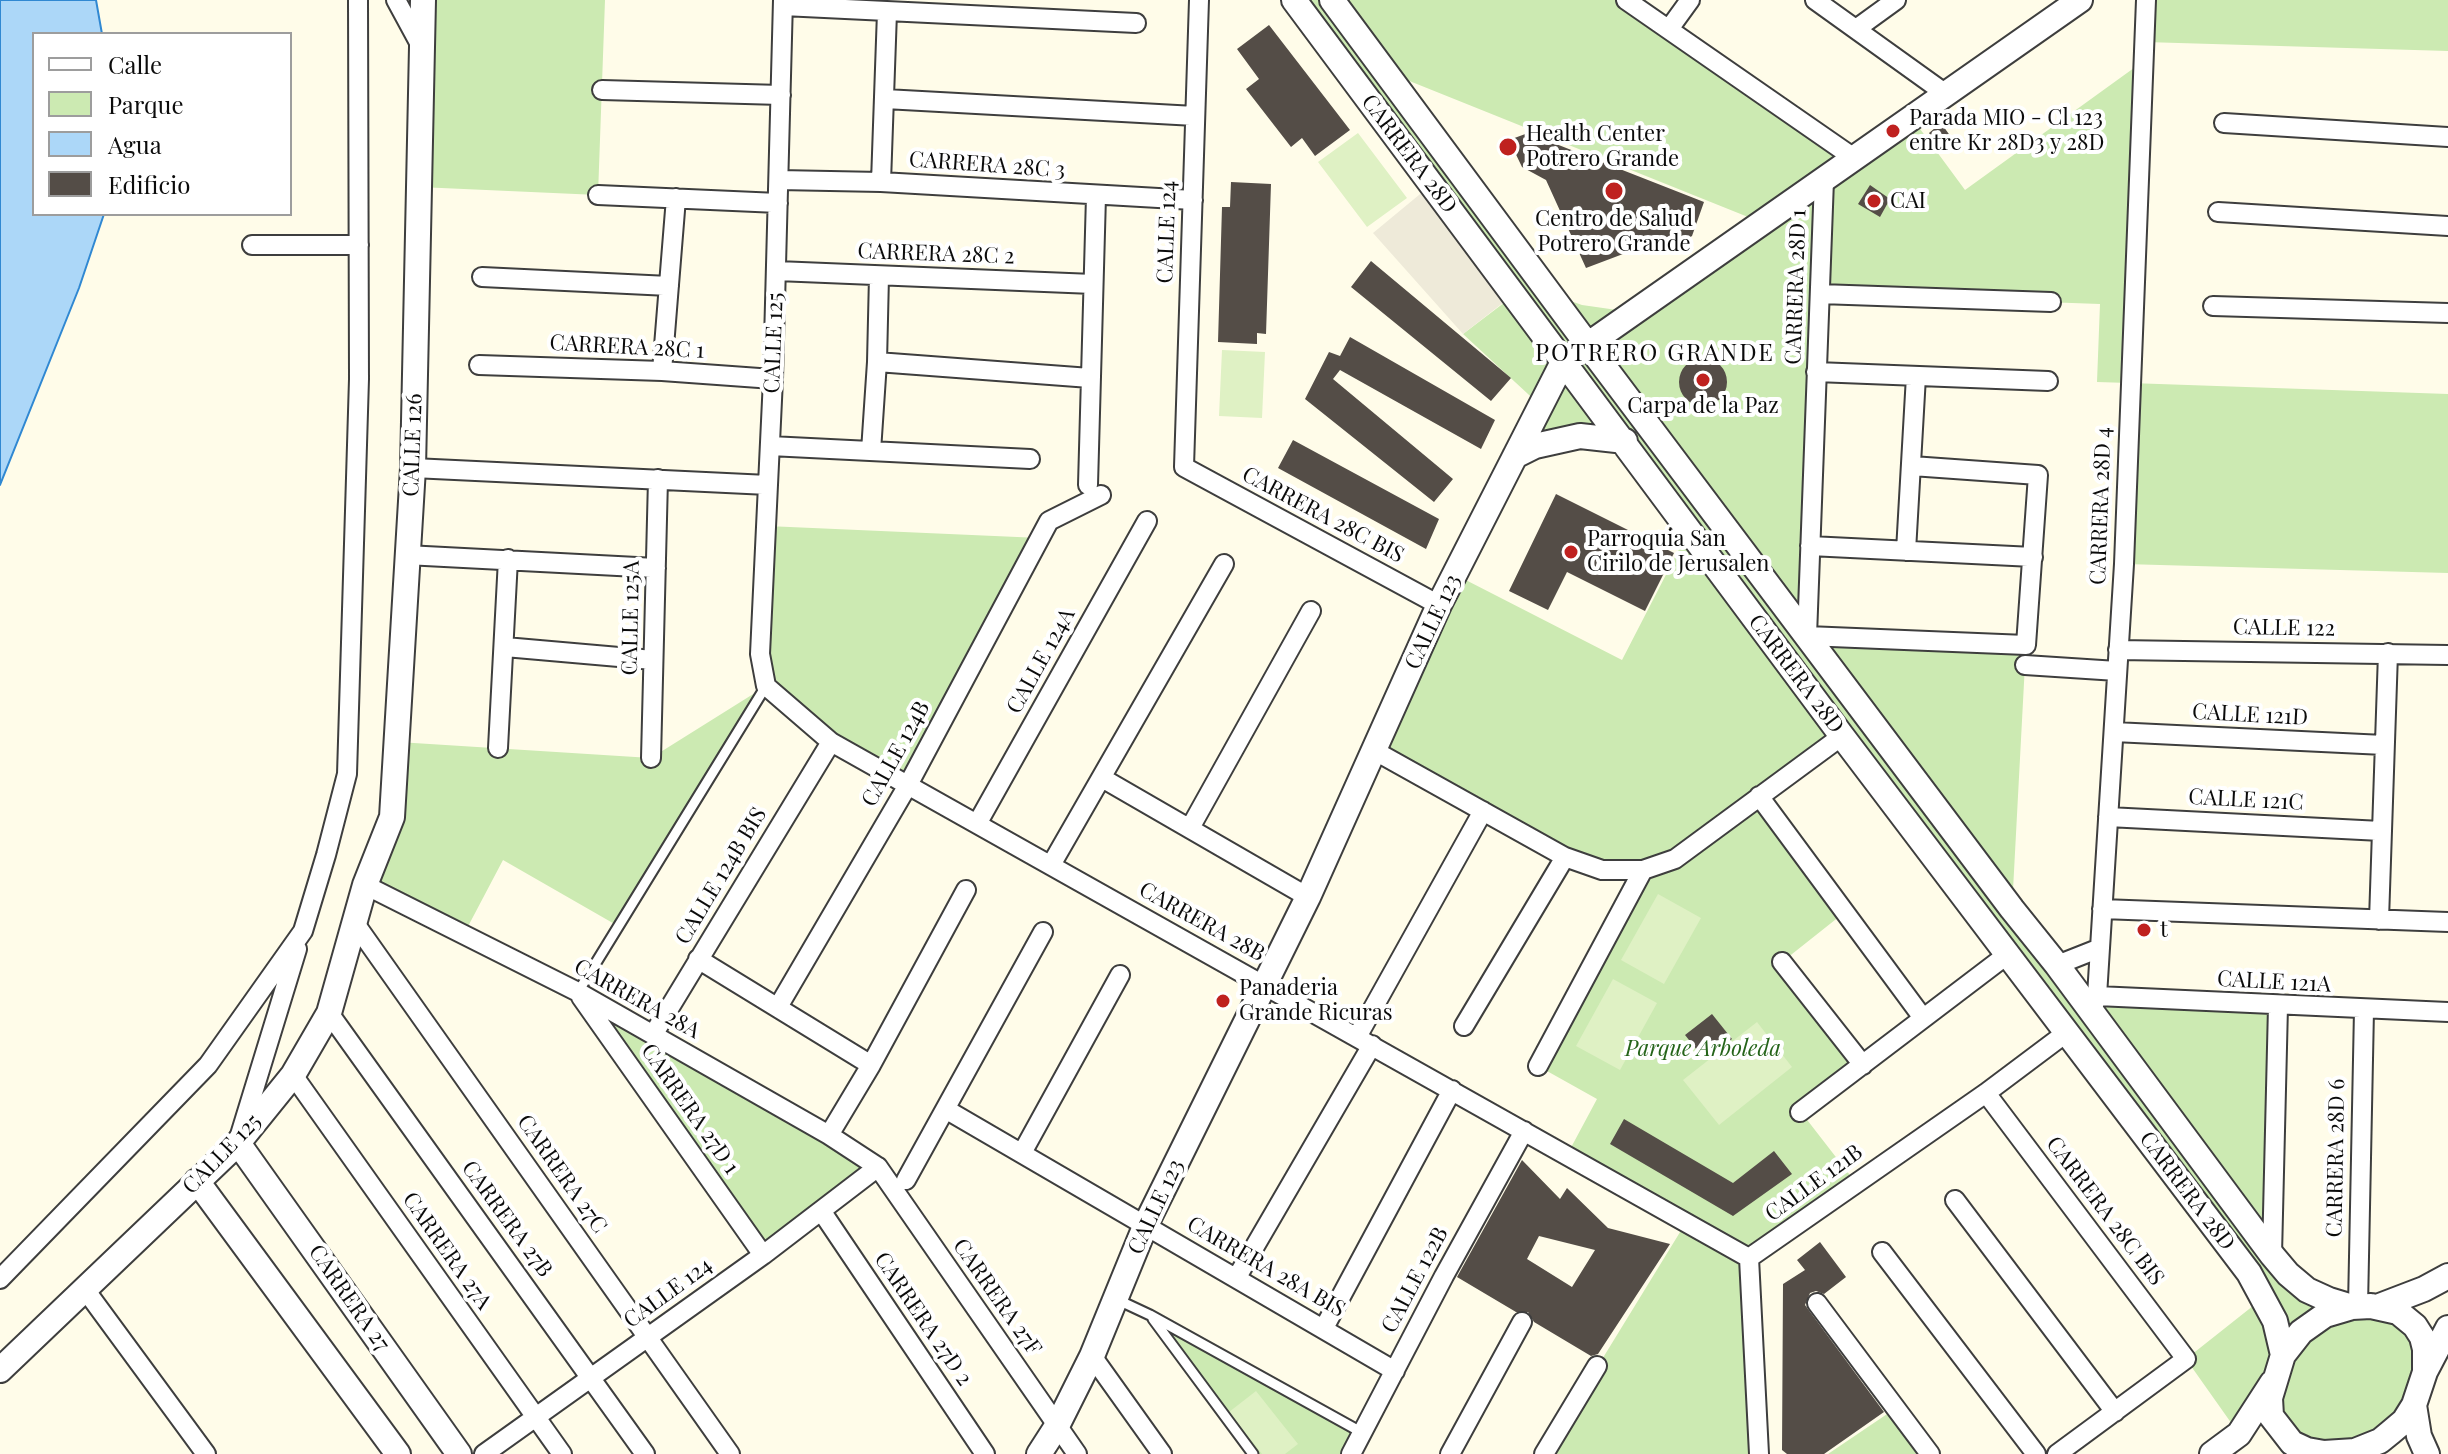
<!DOCTYPE html>
<html>
<head>
<meta charset="utf-8">
<style>
	body { margin:0 }
	#map { position:relative; width:2448px; height:1454px; overflow:hidden; background:#fffce9; font-family:"Playfair Display",serif }
	canvas { display:block }
	.legend { position:absolute; left:32px; top:32px; width:260px; height:184px; box-sizing:border-box; background:#fff; border:2px solid #9d9d9d; margin:0; padding:10px 14px; list-style:none; font-size:24px; color:#0b0b0b }
	.legend li { display:flex; align-items:center; gap:16px; height:40px }
	.legend b { width:40px; border:2px solid #9d9d9d }
</style>
</head>
<body>
<div id="map">
<canvas width="2448" height="1454"></canvas>
<ul class="legend">
<li><b style="height:10px;background:#fff"></b>Calle</li>
<li><b style="height:22px;background:#cceab2"></b>Parque</li>
<li><b style="height:22px;background:#acd7f8"></b>Agua</li>
<li><b style="height:22px;background:#544d47"></b>Edificio</li>
</ul>
</div>
<script>
const g = document.querySelector('canvas').getContext('2d');
g.lineJoin = 'round';
function fill(path, color) { g.fillStyle = color; g.fill(path, 'evenodd'); }
const shape = rows => new Path2D(rows.map(r => 'M' + r).join(''));
function strokePath(path, color, width, dash) { g.strokeStyle = color; g.lineWidth = width; g.lineCap = dash ? 'butt' : 'round'; g.setLineDash(dash || []); g.stroke(path); }
function label(font, color, halo, rows, align = 'center') {
  g.font = font + ' "Playfair Display",serif'; g.lineWidth = 8; g.setLineDash([]); g.textBaseline = 'middle'; g.strokeStyle = halo; g.fillStyle = color; for (const [text, x, y, turn = 0] of rows) {
    g.save(); g.translate(x, y); g.rotate((+turn || 0) * Math.PI / 180); g.textAlign = isNaN(turn) ? turn : align; if (halo) g.strokeText(text, 0, 0); g.fillText(text, 0, 0); g.restore();
  }
}
fill(shape([
	[423,0,605,0,598,195,419,187],
	[1294,0,1626,0,1854,158,1912,118,1965,190,2145,60,2130,383,2448,394,2448,573,2124,564,2129,383,2097,382,2100,304,1820,294,1807,635,2026,645,2012,909,2057,965,2097,996,2278,1006,2273,1255,2288,1274,2371,1306,2422,1337,2404,1421,2324,1453,2271,1416,2239,1434,2186,1359,2263,1298,1842,736,1759,796,1845,912,1782,962,1863,1065,1801,1112,1856,1183,1749,1258,1759,1454,1544,1454,1685,1224,1567,1155,1597,1099,1538,1066,1642,870,1602,870,1375,751,1454,574,1622,660,1689,530,1625,441,1535,446,1541,406,1463,334,1513,296],
	[1387,72,1763,223,1617,310,1582,305,1565,299],
	[2146,0,2448,0,2448,51,2145,42],
	[767,526,1040,538,908,785,766,686,618,926,503,860,464,934,365,885,398,742,651,758,766,686],
	[578,992,878,1167,763,1255],
	[1150,1315,1361,1432,1351,1454,1253,1454],
	[1896,1408,1930,1454,1828,1454]
]), '#cceab2');
fill(shape([
	[1358,133,1407,198,1367,227,1318,162],
	[1222,350,1265,352,1262,418,1219,416],
	[1658,894,1701,918,1664,984,1621,960],
	[1613,979,1657,1003,1620,1070,1576,1046],
	[1757,1022,1792,1067,1719,1125,1683,1080],
	[1256,1391,1298,1444,1285,1454,1262,1454,1229,1412]
]), '#dff1c4');
fill(shape([
	[1431,185,1513,295,1463,334,1373,233]
]), '#eeead9');
const water = shape([
	[0,0,96,0,102,34,34,34,34,214,104,214,79,288,0,485,0,0]
]);
fill(water, '#acd7f8');
strokePath(water, '#3088d2', 2);
fill(shape([
	[1269,25,1350,130,1315,156,1302,138,1291,147,1246,89,1259,79,1237,49],
	[1941,123,1951,137,1938,145,1929,133],
	[1528,133,1704,202,1692,236,1681,243,1668,237,1586,268,1546,180,1522,167,1509,140],
	[1231,182,1271,184,1266,334,1257,333,1257,344,1218,342,1222,207,1230,207],
	[1870,185,1890,199,1880,217,1858,204],
	[1371,261,1511,378,1491,401,1351,287],
	[1350,337,1495,420,1481,449,1340,370,1333,379,1453,479,1434,502,1305,399,1329,352,1340,356],
	'1679 382a24 24 0 1 1 48 0a24 24 0 1 1-48 0Z',
	[1293,440,1439,519,1426,549,1278,468],
	[1556,494,1674,553,1645,611,1567,572,1548,610,1509,591],
	[1712,1014,1732,1039,1705,1060,1685,1035],
	[1624,1119,1733,1183,1774,1151,1792,1174,1733,1216,1610,1144],
	[1522,1160,1560,1199,1567,1188,1608,1228,1670,1244,1598,1354,1591,1356,1534,1322,1528,1312,1516,1312,1457,1277],
	[1539,1236,1595,1250,1572,1287,1527,1259],
	[1820,1242,1846,1277,1824,1294,1816,1291,1810,1293,1805,1305,1884,1412,1824,1454,1787,1454,1782,1450,1783,1284,1805,1270,1797,1260]
]), '#544d47');
const service = shape([
	[578,992,766,686],
	[1118,1300,1150,1315,1361,1432],
	[1153,1319,1253,1454]
]);
const minor = shape([
	[396,0,422,48],
	[783,0,773,379,760,654,766,686,831,742,1749,1258],
	[1199,0,1184,467,1439,605],
	[1626,0,1854,158],
	[1815,0,1946,94],
	[783,6,1136,23],
	[1669,29,1690,0],
	[1856,29,1896,0],
	[602,90,781,95],
	[885,99,1195,116],
	[2224,123,2448,137],
	[779,180,881,182,1193,200],
	[1824,180,1807,636,2026,645,2038,475,1912,466],
	[881,182,887,12],
	[598,195,778,203],
	[2218,212,2448,226],
	[252,245,359,245],
	[777,271,1093,284],
	[482,277,669,286],
	[1820,294,2051,302],
	[2213,306,2448,313],
	[877,362,1090,378],
	[479,365,662,371,773,379],
	[662,371,676,198],
	[1816,372,2048,381],
	[770,446,1030,459],
	[871,451,877,362,879,276],
	[413,468,768,485],
	[1088,485,1096,196],
	[1810,546,2033,557],
	[1906,551,1916,376],
	[406,555,656,568],
	[505,647,653,660],
	[2118,650,2448,655],
	[2025,665,2117,671],
	[2114,732,2384,745],
	[498,748,508,559],
	[1375,751,1565,857,1602,870,1643,870,1675,859,1842,736],
	[651,758,658,479],
	[1102,778,1308,897],
	[1759,796,1923,1018],
	[2108,817,2381,831],
	[977,824,1147,521],
	[1190,828,1311,611],
	[1051,865,1224,564],
	[365,885,578,992,829,1135,878,1167,1077,1454],
	[2102,909,2448,922],
	[2379,920,2388,653],
	[354,922,730,1454],
	[698,959,871,1065],
	[1782,962,1863,1065],
	[2057,965,2100,948],
	[2097,996,2448,1012],
	[581,997,763,1255],
	[778,1007,908,785,1049,521,1101,495],
	[329,1013,645,1454],
	[2091,1013,2097,996,2124,564,2146,0],
	[1464,1026,1565,857],
	[653,1035,831,742],
	[1357,1037,1483,811],
	[1538,1066,1643,870],
	[293,1075,562,1454],
	[1986,1093,2186,1359,2057,1454],
	[947,1110,1395,1371],
	[1800,1112,2008,954],
	[240,1135,297,949],
	[829,1135,871,1065,966,890],
	[1022,1153,1120,975],
	[906,1180,1043,932],
	[1955,1200,2115,1412],
	[822,1212,985,1454],
	[1882,1252,2036,1454],
	[2272,1255,2278,1006],
	[1749,1258,1986,1093,2066,1033],
	[1749,1258,1759,1454],
	[1237,1277,1372,1045],
	[0,1279,208,1065,303,931,326,855,347,774,359,379,358,0],
	[84,1288,206,1454],
	[1817,1303,1930,1454],
	[2358,1306,2364,1010],
	[1324,1328,1452,1090],
	[1092,1356,1162,1454],
	[484,1454,763,1255,878,1167],
	[1351,1454,1444,1276,1524,1131],
	[1450,1454,1522,1322],
	[1544,1454,1597,1366]
]);
const tertiary = shape([
	[1294,0,1842,736,2249,1273,2275,1321,2283,1355],
	[1332,0,1587,344,2012,909,2057,965,2272,1255,2288,1274,2307,1290,2329,1300,2352,1307],
	[1515,456,1535,446,1580,436,1625,441],
	[238,1143,459,1454],
	[197,1181,398,1454],
	[2371,1306,2398,1312,2415,1326,2422,1337,2425,1349,2425,1372,2414,1405,2404,1421,2391,1432,2380,1441,2355,1451,2324,1453,2307,1450,2292,1443,2271,1416,2270,1398,2283,1355,2301,1332,2325,1315,2352,1307,2371,1306],
	[2377,1307,2424,1289,2448,1276],
	[0,1370,238,1143,293,1075,329,1013,365,885,392,817,413,468,423,0],
	[2426,1370,2448,1328],
	[2414,1405,2419,1436,2427,1454],
	[1039,1454,1057,1426,1092,1356,1146,1224,1308,897,1439,605,1563,362,2080,0],
	[2212,1454,2239,1434,2272,1383]
]);
strokePath(service, '#3e3e3e', 13);
strokePath(minor, '#3e3e3e', 22);
strokePath(tertiary, '#3e3e3e', 28);
strokePath(service, '#fff', 9);
strokePath(minor, '#fff', 18);
strokePath(tertiary, '#fff', 24);
for (const [x, y, r, color] of [
	[1893,131,8,"#bf211f"],
	[1508,147,10,"#bf211f"],
	[1614,191,10,"#bf211f"],
	[1874,201,8,"#bf211f"],
	[1703,380,8,"#bf211f"],
	[1571,552,8,"#bf211f"],
	[2144,930,8,"#bf211f"],
	[1223,1001,8,"#bf211f"]
]) { const dot = new Path2D(); dot.arc(x, y, r, 0, 2 * Math.PI); g.fillStyle = color; g.fill(dot); strokePath(dot, '#fff', 3); }
label('22px', '#0b0b0b', '#fff', [
	["Parada MIO - Cl 123",1909,118],
	["entre Kr 28D3 y 28D",1909,143],
	["Health Center",1526,134],
	["Potrero Grande",1526,159],
	["CAI",1890,201],
	["Centro de Salud",1614,219,"center"],
	["Potrero Grande",1614,244,"center"],
	["Carpa de la Paz",1703,406,"center"],
	["Parroquia San",1587,539],
	["Cirilo de Jerusalen",1587,564],
	["t",2160,930],
	["Panaderia",1239,988],
	["Grande Ricuras",1239,1013]
], 'left');
label('22px', '#0b0b0b', '#fff', [
	["CARRERA 28D",1409,154,53],
	["CARRERA 28C 3",987,165,4],
	["CALLE 124",1167,232,-88],
	["CARRERA 28C 2",936,254,2],
	["CARRERA 28D 1",1796,287,-88],
	["CALLE 125",774,343,-88],
	["CARRERA 28C 1",627,347,3],
	["CALLE 126",413,445,-88],
	["CARRERA 28D 4",2101,506,-88],
	["CARRERA 28C BIS",1323,515,28],
	["CALLE 125A",631,618,-89],
	["CALLE 123",1433,622,-65],
	["CALLE 122",2284,628,1],
	["CALLE 124A",1041,661,-61],
	["CARRERA 28D",1796,674,53],
	["CALLE 121D",2250,715,3],
	["CALLE 124B",896,754,-61],
	["CALLE 121C",2246,800,3],
	["CALLE 124B BIS",721,876,-59],
	["CARRERA 28B",1202,922,29],
	["CALLE 121A",2274,982,3],
	["CARRERA 28A",637,999,29],
	["CARRERA 27D 1",690,1109,55],
	["CALLE 125",222,1154,-46],
	["CARRERA 28D 6",2336,1158,-89],
	["CARRERA 27C",562,1174,55],
	["CALLE 121B",1814,1183,-36],
	["CARRERA 28D",2187,1191,53],
	["CALLE 123",1156,1207,-65],
	["CARRERA 28C BIS",2105,1211,53],
	["CARRERA 27B",507,1219,54],
	["CARRERA 27A",447,1251,55],
	["CARRERA 28A BIS",1266,1267,30],
	["CALLE 122B",1415,1280,-62],
	["CALLE 124",668,1293,-36],
	["CARRERA 27F",997,1297,55],
	["CARRERA 27",349,1298,55],
	["CARRERA 27D 2",923,1319,56]
]);
label('italic 22px', '#25641a', '#fff', [
	["Parque Arboleda",1703,1049]
]);
g.letterSpacing = '2px';
label('24px', '#0b0b0b', '#fff', [
	["POTRERO GRANDE",1655,354]
]);
g.letterSpacing = '0px';
</script>
</body>
</html>
